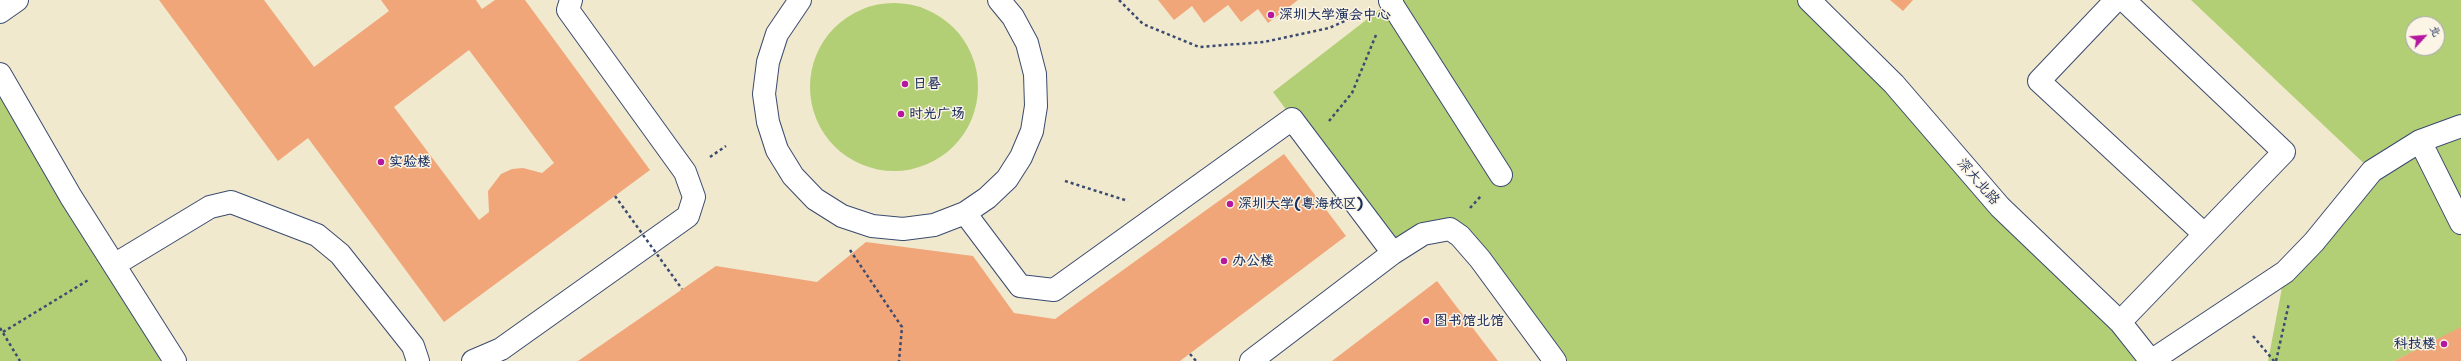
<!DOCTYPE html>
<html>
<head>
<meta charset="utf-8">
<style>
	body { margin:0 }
	#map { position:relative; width:2461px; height:361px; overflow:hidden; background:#f1e9ce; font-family:"Shantell Sans","LXGW WenKai TC",sans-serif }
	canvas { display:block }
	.north { position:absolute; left:2405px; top:16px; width:40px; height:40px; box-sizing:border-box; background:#fcf5e5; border:1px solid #a2a6af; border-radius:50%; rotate:64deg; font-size:11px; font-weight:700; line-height:16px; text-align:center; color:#1b2f5e }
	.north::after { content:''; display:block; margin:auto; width:14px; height:18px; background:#b5179e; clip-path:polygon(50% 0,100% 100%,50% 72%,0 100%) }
</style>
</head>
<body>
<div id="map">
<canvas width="2461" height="361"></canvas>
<div class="north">北</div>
</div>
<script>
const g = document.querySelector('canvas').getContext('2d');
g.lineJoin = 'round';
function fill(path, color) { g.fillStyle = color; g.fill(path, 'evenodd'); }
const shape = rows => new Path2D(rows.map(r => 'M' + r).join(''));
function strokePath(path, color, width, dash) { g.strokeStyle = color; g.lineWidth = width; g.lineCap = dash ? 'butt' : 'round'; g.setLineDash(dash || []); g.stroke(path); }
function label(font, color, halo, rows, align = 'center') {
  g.font = font + ' "Shantell Sans","LXGW WenKai TC",sans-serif'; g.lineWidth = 3; g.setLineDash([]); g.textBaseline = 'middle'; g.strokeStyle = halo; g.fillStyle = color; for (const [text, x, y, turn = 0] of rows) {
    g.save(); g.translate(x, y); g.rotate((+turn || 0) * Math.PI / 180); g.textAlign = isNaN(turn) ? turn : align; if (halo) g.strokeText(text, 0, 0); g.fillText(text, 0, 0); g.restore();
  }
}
fill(shape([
	[1392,0,1809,0,2151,361,1555,361,1460,236,1393,253,1273,92],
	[2191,0,2461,0,2461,328,2394,361,2268,361,2285,272,2372,171],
	[2413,24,2437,24,2437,48,2413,48],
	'810 87a84 84 0 1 1 168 0a84 84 0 1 1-168 0Z',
	[0,74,175,361,0,361]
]), '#b2cf76');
fill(shape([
	[159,0,264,0,314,67,389,11,381,0,476,0,482,9,495,0,525,0,650,170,444,322,308,138,278,161],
	[469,50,554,163,542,173,523,168,512,169,501,174,488,191,489,212,479,220,394,107],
	[1158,0,1298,0,1268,23,1258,9,1241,22,1228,5,1204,23,1192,6,1174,20],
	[1890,0,1913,0,1903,11],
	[1284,154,1346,236,1180,361,578,361,716,266,817,282,866,242,973,256,1014,313,1055,319],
	[1437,281,1498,361,1332,361],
	[2461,327,2461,361,2394,361]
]), '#f0a679');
const minor = shape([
	[800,0,777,34,768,62,764,94,768,122,777,150,793,176,815,199,842,216,872,226,903,229,934,225,965,213,987,198,1007,179,1021,157,1032,131,1036,106,1035,74,1027,43,1013,17,999,0],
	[1392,0,1390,1,1501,175],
	[1809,0,1894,84,2000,207,2120,322,2151,361],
	[2116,0,2039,81,2203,233],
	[0,12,17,0],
	[0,74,71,197,175,361],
	[2420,141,2461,223],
	[965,213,1020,286,1054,290,1292,119,1393,253],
	[114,265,210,207,231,202,317,235,340,254,413,346,418,361],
	[2120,322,2284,152,2124,0],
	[473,361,501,349,688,216,694,197,685,172,568,10,571,0],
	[1251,361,1393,253,1423,234,1450,229,1460,236,1480,259,1555,361],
	[2151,361,2285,272,2314,242,2372,171,2420,141,2461,126]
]);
strokePath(minor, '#3b4b6f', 24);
strokePath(shape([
	[1119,0,1143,24,1199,47,1264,42,1329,28,1363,13],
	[1329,121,1352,93,1376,35],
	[710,157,726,146],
	[1065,181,1128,201],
	[1470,208,1481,196],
	[850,250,902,327,899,361],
	[0,328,20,361],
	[3,332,90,279],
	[2253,336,2274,361],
	[1190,354,1196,361],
	[2276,361,2289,303]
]), '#3b4b6f', 2.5, [3, 3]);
strokePath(minor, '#fff', 22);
strokePath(shape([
	[615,196,682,289]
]), '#3b4b6f', 2.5, [3, 3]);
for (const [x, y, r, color] of [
	[1271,15,4,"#b5179e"],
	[905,84,4,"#b5179e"],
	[901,114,4,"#b5179e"],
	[381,162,4,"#b5179e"],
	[1230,204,4,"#b5179e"],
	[1224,261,4,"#b5179e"],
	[1426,321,4,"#b5179e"],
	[2444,344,4,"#b5179e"]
]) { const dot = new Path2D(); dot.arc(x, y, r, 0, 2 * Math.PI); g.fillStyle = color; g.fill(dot); strokePath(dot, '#fcf5e5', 1.5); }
label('bold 14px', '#1b2f5e', '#fcf5e5', [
	["深圳大学演会中心",1279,15],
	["日晷",913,84],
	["时光广场",909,114],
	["实验楼",389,162],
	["深圳大学(粤海校区)",1238,204],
	["办公楼",1232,261],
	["图书馆北馆",1434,321],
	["科技楼",2436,344,"right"]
], 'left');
label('14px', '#1b2f5e', '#fcf5e5', [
	["深大北路",1978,182,49]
]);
</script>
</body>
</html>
